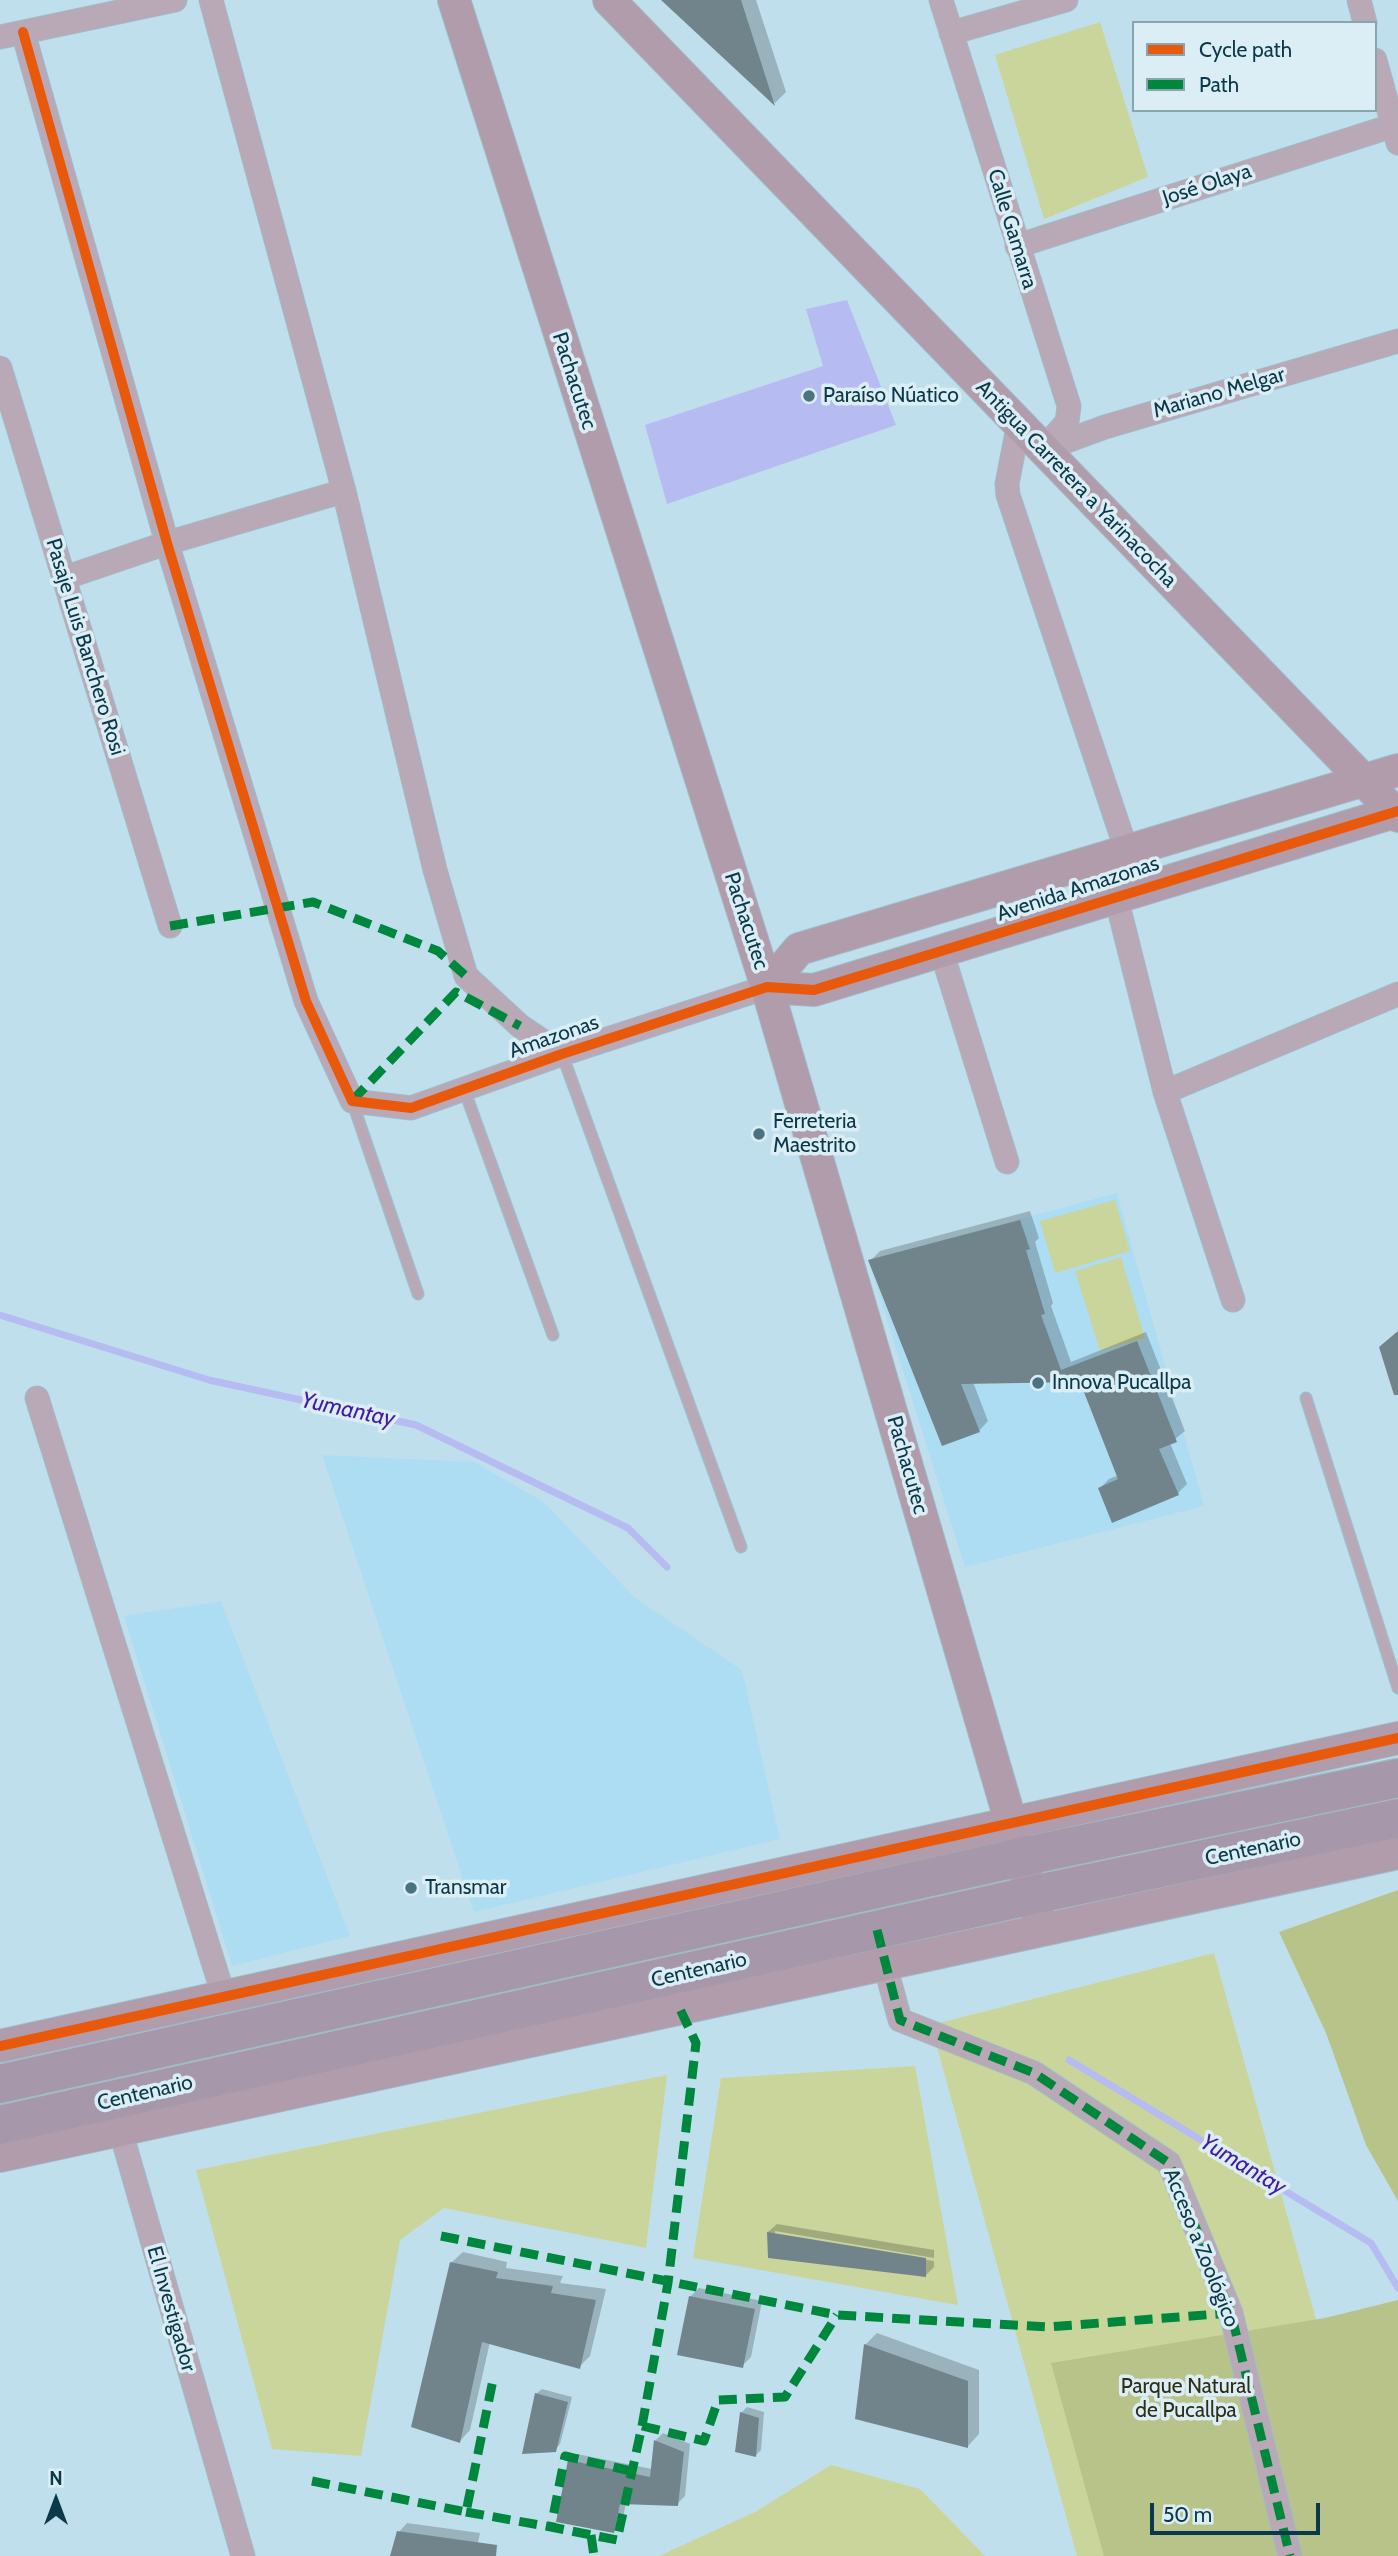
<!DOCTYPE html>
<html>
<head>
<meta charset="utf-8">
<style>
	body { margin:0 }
	#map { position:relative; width:1398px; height:2556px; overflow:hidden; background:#c0dfec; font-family:Cabin,sans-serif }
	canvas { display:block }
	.legend { position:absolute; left:1132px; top:21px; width:245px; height:91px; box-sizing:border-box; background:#dbedf5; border:2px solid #88a5b0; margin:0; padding:9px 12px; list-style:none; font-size:21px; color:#0b3949 }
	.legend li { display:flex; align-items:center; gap:14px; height:35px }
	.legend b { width:35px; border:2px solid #88a5b0 }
	.north { position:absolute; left:21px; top:2465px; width:70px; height:70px; -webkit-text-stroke:5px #dbedf5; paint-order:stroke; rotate:0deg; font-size:19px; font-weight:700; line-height:28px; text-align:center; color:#0b3949 }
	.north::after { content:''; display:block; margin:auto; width:24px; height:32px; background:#0b3949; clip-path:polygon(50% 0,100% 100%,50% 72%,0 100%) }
	.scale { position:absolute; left:1150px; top:2503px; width:170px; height:32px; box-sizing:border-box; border:4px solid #0b3949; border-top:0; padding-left:9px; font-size:21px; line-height:24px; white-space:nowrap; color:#0b3949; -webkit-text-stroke:5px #dbedf5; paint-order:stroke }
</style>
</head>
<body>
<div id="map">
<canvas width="1398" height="2556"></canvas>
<ul class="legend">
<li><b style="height:9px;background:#e8590c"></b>Cycle path</li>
<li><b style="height:9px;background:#00873e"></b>Path</li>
</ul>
<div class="north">N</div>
<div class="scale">50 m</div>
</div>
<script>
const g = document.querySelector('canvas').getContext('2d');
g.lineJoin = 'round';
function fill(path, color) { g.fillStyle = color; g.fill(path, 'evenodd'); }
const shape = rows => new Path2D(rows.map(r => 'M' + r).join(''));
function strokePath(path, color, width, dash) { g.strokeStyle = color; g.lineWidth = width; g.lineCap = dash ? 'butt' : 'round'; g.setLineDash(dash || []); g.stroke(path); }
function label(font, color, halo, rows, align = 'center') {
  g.font = font + ' Cabin,sans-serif'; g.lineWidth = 7; g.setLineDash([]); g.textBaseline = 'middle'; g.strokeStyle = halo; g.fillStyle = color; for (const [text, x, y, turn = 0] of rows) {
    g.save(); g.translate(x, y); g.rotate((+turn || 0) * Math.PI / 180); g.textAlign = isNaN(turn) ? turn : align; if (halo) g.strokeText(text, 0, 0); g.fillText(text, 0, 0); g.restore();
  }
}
fill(shape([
	[1117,1193,1204,1506,965,1567,868,1260],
	[322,1455,474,1462,544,1502,634,1597,742,1670,780,1839,474,1912],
	[221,1601,350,1936,232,1966,124,1616]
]), '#adddf2');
fill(shape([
	[1100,22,1148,177,1044,219,995,55],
	[1115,1200,1130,1251,1055,1273,1040,1221],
	[1121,1257,1145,1338,1100,1351,1075,1271],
	[1214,1953,1382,2556,1077,2556,931,2025],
	[915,2066,958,2305,693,2258,721,2078],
	[667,2075,646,2248,444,2208,400,2240,361,2456,272,2449,196,2170],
	[831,2465,920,2489,985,2556,659,2556,755,2512]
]), '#cad59c');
fill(shape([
	[1398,1890,1398,2201,1366,2145,1326,2033,1279,1932],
	[1398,2300,1398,2556,1104,2556,1051,2363,1325,2318]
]), '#b8c38a');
fill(shape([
	[847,300,896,425,667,504,645,425,823,366,806,309]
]), '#b6bcf1');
fill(shape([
	[664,0,756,0,786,92,775,103],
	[1030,1211,1039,1238,1035,1242,1053,1303,1051,1306,1071,1362,1146,1332,1185,1431,1170,1443,1187,1484,1178,1493,1100,1488,1109,1479,1119,1475,1081,1380,973,1382,988,1421,979,1431,870,1261,880,1251],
	[777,2224,934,2250,934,2258,775,2231,775,2235,934,2261,934,2267,925,2276,770,2257,768,2232],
	[463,2252,507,2262,506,2268,563,2276,560,2283,606,2289,590,2356,579,2367,490,2342,470,2430,460,2441,452,2262],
	[699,2288,762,2301,751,2357,742,2366,690,2297],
	[877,2333,979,2370,979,2434,968,2446,865,2345],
	[542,2389,572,2397,560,2444,555,2450,536,2394],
	[747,2407,764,2412,761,2450,756,2455,737,2450,742,2412],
	[663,2433,690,2444,685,2496,677,2504,626,2502,622,2524,614,2531,570,2461,577,2454,652,2469,656,2440],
	[407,2523,480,2533,475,2556,391,2556,399,2532]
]), '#0003');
strokePath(shape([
	[0,1315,209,1380,416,1425,628,1528,667,1567],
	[1069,2060,1371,2243,1398,2288]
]), '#b6bcf1', 7);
fill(shape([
	[661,0,741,0,775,106],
	[1020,1220,1030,1249,1026,1250,1045,1314,1041,1315,1061,1370,1137,1341,1177,1442,1159,1449,1179,1495,1112,1523,1098,1488,1118,1479,1080,1382,961,1384,980,1432,942,1446,868,1260],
	[1398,1331,1398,1395,1394,1395,1379,1347],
	[767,2232,926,2258,926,2277,768,2258],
	[450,2262,498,2272,496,2278,553,2286,551,2293,596,2300,580,2369,482,2342,460,2443,411,2427],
	[689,2296,755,2309,743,2368,677,2355],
	[864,2344,968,2381,968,2448,855,2419],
	[535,2393,568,2402,556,2452,522,2454],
	[740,2412,759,2418,756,2457,735,2452],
	[654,2440,684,2452,678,2506,620,2504,614,2533,556,2522,568,2460,650,2477],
	[397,2531,497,2545,496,2556,390,2556]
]), '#71848b');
const lane = shape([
	[562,1054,741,1547],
	[464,1089,553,1335],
	[352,1101,418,1294],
	[1306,1398,1398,1688]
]);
const street = shape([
	[211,0,344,491,435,870,466,976,520,1026,562,1054],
	[941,0,1069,406,1067,422,1042,450],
	[1359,0,1365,23],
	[23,32,167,543,306,1001,352,1101,411,1108,562,1054,767,987],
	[951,33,1066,0],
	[0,37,175,0],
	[1375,60,1398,143],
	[1017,246,1398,124],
	[0,368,170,926],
	[1019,422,1007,484,1008,495,1127,852],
	[1045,449,1105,427,1398,341],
	[64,578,167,543,344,491],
	[1116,897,1165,1092,1233,1300],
	[942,953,1007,1162],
	[1165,1092,1398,994],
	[37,1398,224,1997],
	[881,1950,900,2020,1034,2073,1169,2163,1231,2313,1290,2556],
	[116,2115,243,2556]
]);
const secondary = shape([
	[454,0,767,987,1042,1929],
	[609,0,1398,816],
	[767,987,799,949,1398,770],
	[767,987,814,990,1398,811],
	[0,2046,1398,1738],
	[0,2156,1398,1853]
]);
const highway = shape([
	[0,2084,1021,1857,1398,1778],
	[0,2125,1033,1895,1398,1818]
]);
strokePath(lane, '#9fbcc8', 13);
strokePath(street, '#9fbcc8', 25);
strokePath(secondary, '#9fbcc8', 34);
strokePath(highway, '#9fbcc8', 41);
strokePath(lane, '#b9a8b6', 10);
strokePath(street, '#b9a8b6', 23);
strokePath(secondary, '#b19cac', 32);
strokePath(highway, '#a698aa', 38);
strokePath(shape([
	[170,926,313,902,438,951,466,976],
	[352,1101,456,992,520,1026],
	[877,1930,900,2020,1034,2073,1169,2163,1231,2313,1290,2556],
	[441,2236,837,2315,1048,2327,1231,2313],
	[642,2426,704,2441,718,2400,785,2397,837,2315],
	[631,2471,565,2456,551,2527,617,2540,642,2426,668,2283,696,2043,679,2007],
	[312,2481,466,2512,494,2375],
	[466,2512,551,2527],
	[591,2535,594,2556]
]), '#00873e', 9, [18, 9]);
strokePath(shape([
	[23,32,167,543,306,1001,352,1101,411,1108,562,1054,767,987,814,990,1398,811],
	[0,2046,1398,1738]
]), '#e8590c', 10);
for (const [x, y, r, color] of [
	[809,396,7,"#4a7382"],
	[759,1134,7,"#4a7382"],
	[1038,1383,7,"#4a7382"],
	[411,1888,7,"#4a7382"]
]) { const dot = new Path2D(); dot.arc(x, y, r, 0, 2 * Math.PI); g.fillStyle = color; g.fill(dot); strokePath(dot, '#dbedf5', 2.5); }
label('21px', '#0b3949', '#dbedf5', [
	["José Olaya",1207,185,-18],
	["Calle Gamarra",1012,229,73],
	["Pachacutec",574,381,72],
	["Mariano Melgar",1219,393,-16],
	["Antigua Carretera a Yarinacocha",1076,484,46],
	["Pasaje Luis Banchero Rosi",85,647,73],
	["Avenida Amazonas",1078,889,-18],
	["Pachacutec",746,921,72],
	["Amazonas",554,1037,-19],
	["Pachacutec",907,1465,74],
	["Centenario",1253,1849,-12],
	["Centenario",699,1970,-13],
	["Centenario",145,2093,-13],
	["Acceso a Zoológico",1201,2248,68],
	["El Investigador",171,2309,74]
]);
label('21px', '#0b3949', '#dbedf5', [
	["Paraíso Núatico",823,396],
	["Ferreteria",773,1122],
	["Maestrito",773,1146],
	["Innova Pucallpa",1052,1383],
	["Transmar",425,1888]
], 'left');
label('21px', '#2f2e16', '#dbedf5', [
	["Parque Natural",1186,2387],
	["de Pucallpa",1186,2411]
]);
label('italic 23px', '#441ba4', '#dbedf5', [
	["Yumantay",348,1410,12],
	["Yumantay",1243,2165,31]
]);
</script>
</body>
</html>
